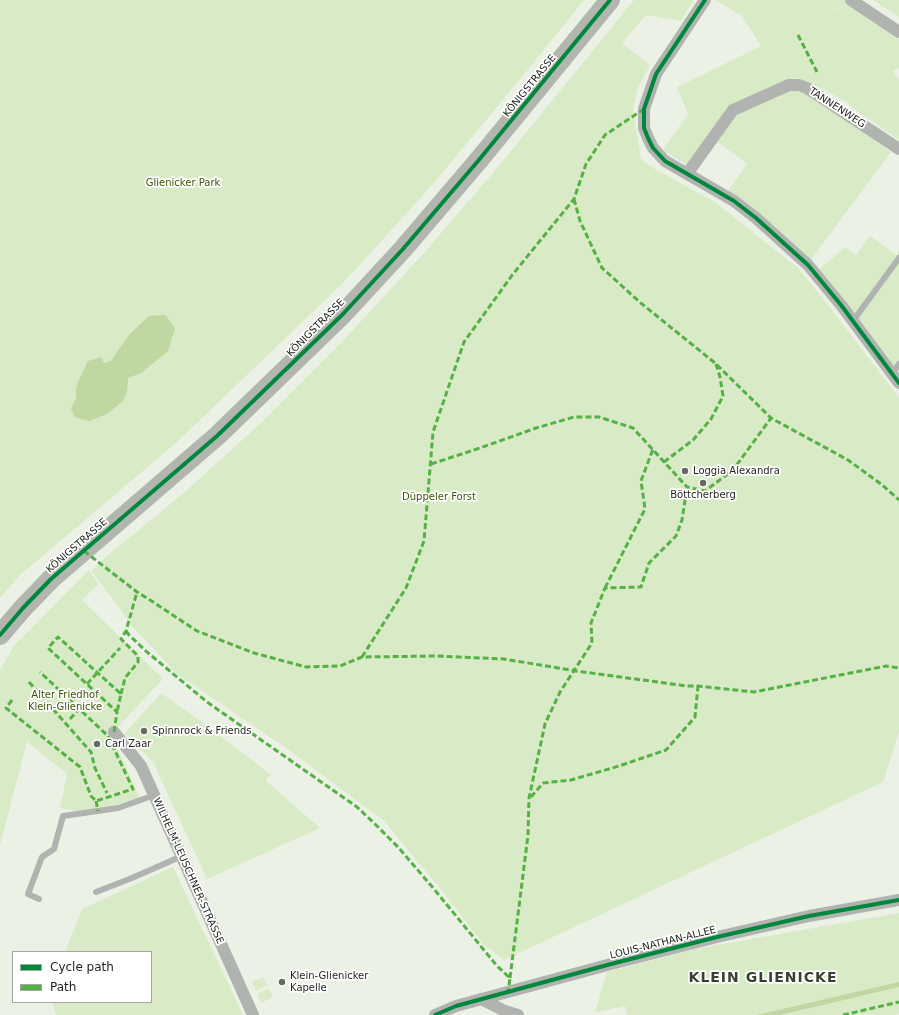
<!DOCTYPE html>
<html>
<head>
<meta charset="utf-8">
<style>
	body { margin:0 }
	#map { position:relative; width:899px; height:1015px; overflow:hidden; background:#ecf1e6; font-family:"DejaVu Sans",sans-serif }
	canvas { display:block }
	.legend { position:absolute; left:12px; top:951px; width:140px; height:52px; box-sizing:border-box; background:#fff; border:1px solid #a5a6a3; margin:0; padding:5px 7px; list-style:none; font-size:12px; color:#1e211a }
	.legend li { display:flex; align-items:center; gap:8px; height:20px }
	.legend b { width:20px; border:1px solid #a5a6a3 }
</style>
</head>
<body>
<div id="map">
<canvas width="899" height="1015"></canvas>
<ul class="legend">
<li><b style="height:5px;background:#00873e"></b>Cycle path</li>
<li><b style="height:5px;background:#55b145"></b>Path</li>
</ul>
</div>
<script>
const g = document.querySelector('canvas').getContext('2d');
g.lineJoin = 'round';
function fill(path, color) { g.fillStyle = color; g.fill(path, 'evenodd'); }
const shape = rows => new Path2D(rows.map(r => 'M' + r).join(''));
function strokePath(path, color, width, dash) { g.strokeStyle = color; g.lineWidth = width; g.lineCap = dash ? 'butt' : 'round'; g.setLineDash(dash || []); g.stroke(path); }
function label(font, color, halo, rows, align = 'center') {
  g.font = font + ' "DejaVu Sans",sans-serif'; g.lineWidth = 3.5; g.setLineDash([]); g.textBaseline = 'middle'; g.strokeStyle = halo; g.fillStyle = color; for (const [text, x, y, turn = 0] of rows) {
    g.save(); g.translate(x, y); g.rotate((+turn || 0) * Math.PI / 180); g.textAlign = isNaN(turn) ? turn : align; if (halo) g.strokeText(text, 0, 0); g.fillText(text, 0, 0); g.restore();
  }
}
fill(shape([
	[0,0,584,0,517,83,433,184,346,280,177,442,19,576,0,598],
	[634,0,694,0,680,21,646,15,622,43,650,65,638,88,633,108,641,159,653,168,715,202,798,268,835,314,899,398,899,732,883,782,504,960,484,945,443,892,383,820,296,755,176,673,133,627,92,571,102,560,180,496,259,425,339,345,423,254,498,167],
	[715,0,855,0,761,46,742,16],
	[873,0,899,0,899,17],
	[848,4,899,39,899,68,893,71,899,80,899,140,850,106,845,101,813,84,800,80,732,104,686,165,663,150,688,114,677,87],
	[802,90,891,152,810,261,728,191,747,164,718,142,738,113,789,91],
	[870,236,896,255,899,251,899,360,894,367,818,270,846,247,856,255],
	[89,570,98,584,82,600,163,679,111,734,140,798,115,805,77,811,60,808,67,774,27,742,0,845,0,670,14,646],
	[161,693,209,727,271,775,265,780,320,828,207,879,153,762,124,734],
	[173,867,243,1015,56,1015,52,1002,151,1002,151,952,65,952,82,909],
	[899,913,899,1014,893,1015,627,1015,625,1006,595,1012,607,972,700,948],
	[263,977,267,985,256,991,252,982],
	[268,989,269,989,273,997,261,1003,257,994]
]), '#d9eac6');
fill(shape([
	[165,315,175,328,168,351,141,373,128,378,127,391,123,401,107,414,89,421,75,417,71,409,76,398,76,389,79,380,88,361,101,357,104,363,111,361,128,336,149,316],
	[899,982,899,987,780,1015,757,1015]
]), '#bfd7a1');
strokePath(shape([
	[853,321,899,258],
	[892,374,899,364],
	[96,892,132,878,182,856],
	[39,899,28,894,42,857,54,849,63,816,118,808,155,795]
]), '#b1b3b0', 6);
strokePath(shape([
	[705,0,656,74,644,109,644,128,648,138,653,148,665,161,734,201,756,218,808,265,841,305,899,383],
	[851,0,899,32],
	[687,174,733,110,789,85,799,85,807,88,899,149],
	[114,732,141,766,253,1015],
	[481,999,505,1011,518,1015],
	[435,1015,456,1006,611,964,717,937,809,916,899,900]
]), '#b1b3b0', 12);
strokePath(shape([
	[0,635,23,608,51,579,217,436,343,314,403,249,478,161,610,0]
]), '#b3b6af', 20);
strokePath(shape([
	[798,35,817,72],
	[574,199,580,221,602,268,642,304,715,363,771,418,848,460,881,484,899,500],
	[664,462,693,440,711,419,723,396,720,377,716,364],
	[431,464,480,448,536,428,574,417,599,417,633,428,687,487,705,491,733,470,771,418],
	[84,551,137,592,150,600,197,631,254,653,306,667,340,666,362,657,436,656,504,659,576,671,687,686,698,686,754,692,886,666,899,668],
	[605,588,645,509,641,481,653,449],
	[126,631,129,635,147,652,207,702,357,807,374,823,398,847,434,889,497,966,510,978,508,992],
	[362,657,406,588,424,541,433,432,464,342,513,274,574,199,586,164,605,135,644,109],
	[29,682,91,752,95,768,107,793],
	[87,684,120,648],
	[121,694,125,678,138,662,138,656,121,639,126,631,137,592],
	[12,700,6,708,80,767,91,796,96,801,133,789,108,736,40,672],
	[70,719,79,709],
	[114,732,117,712,48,648,58,637,121,694,117,712],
	[531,797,543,783,571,780,619,766,666,750,695,717,698,686],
	[96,801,98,811],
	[510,978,528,835,529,798,545,724,560,692,592,643,591,623,605,588,641,587,649,563,676,536,682,520,687,487],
	[843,1015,899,1002]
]), '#55b145', 3, [6, 3]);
strokePath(shape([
	[705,0,656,74,644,109,644,128,648,138,653,148,665,161,734,201,756,218,808,265,841,305,899,383],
	[0,635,23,608,51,579,217,436,343,314,403,249,478,161,610,0],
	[435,1015,456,1006,611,964,717,937,809,916,899,900]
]), '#00873e', 4);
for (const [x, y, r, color] of [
	[685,471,4,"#666a61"],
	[703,483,4,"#666a61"],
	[144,731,4,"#666a61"],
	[97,744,4,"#666a61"],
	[282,982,4,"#666a61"]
]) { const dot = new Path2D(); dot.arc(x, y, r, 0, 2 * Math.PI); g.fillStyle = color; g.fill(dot); strokePath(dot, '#fff', 1.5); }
label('10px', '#1e211a', '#fff', [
	["KÖNIGSTRASSE",530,86,-51],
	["TANNENWEG",837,108,33],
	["KÖNIGSTRASSE",316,328,-45],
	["KÖNIGSTRASSE",77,546,-41],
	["WILHELM-LEUSCHNER-STRASSE",188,871,66],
	["LOUIS-NATHAN-ALLEE",663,943,-14]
]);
label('10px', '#395402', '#fff', [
	["Glienicker Park",183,183],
	["Düppeler Forst",439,497],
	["Alter Friedhof",65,695],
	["Klein-Glienicke",65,707]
]);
label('10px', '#1e211a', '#fff', [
	["Loggia Alexandra",693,471],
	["Böttcherberg",703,495,"center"],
	["Spinnrock & Friends",152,731],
	["Carl Zaar",105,744],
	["Klein-Glienicker",290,976],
	["Kapelle",290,988]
], 'left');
g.letterSpacing = '1px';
label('bold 14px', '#38402f', '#fff', [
	["KLEIN GLIENICKE",763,978]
]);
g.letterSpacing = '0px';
</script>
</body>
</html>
